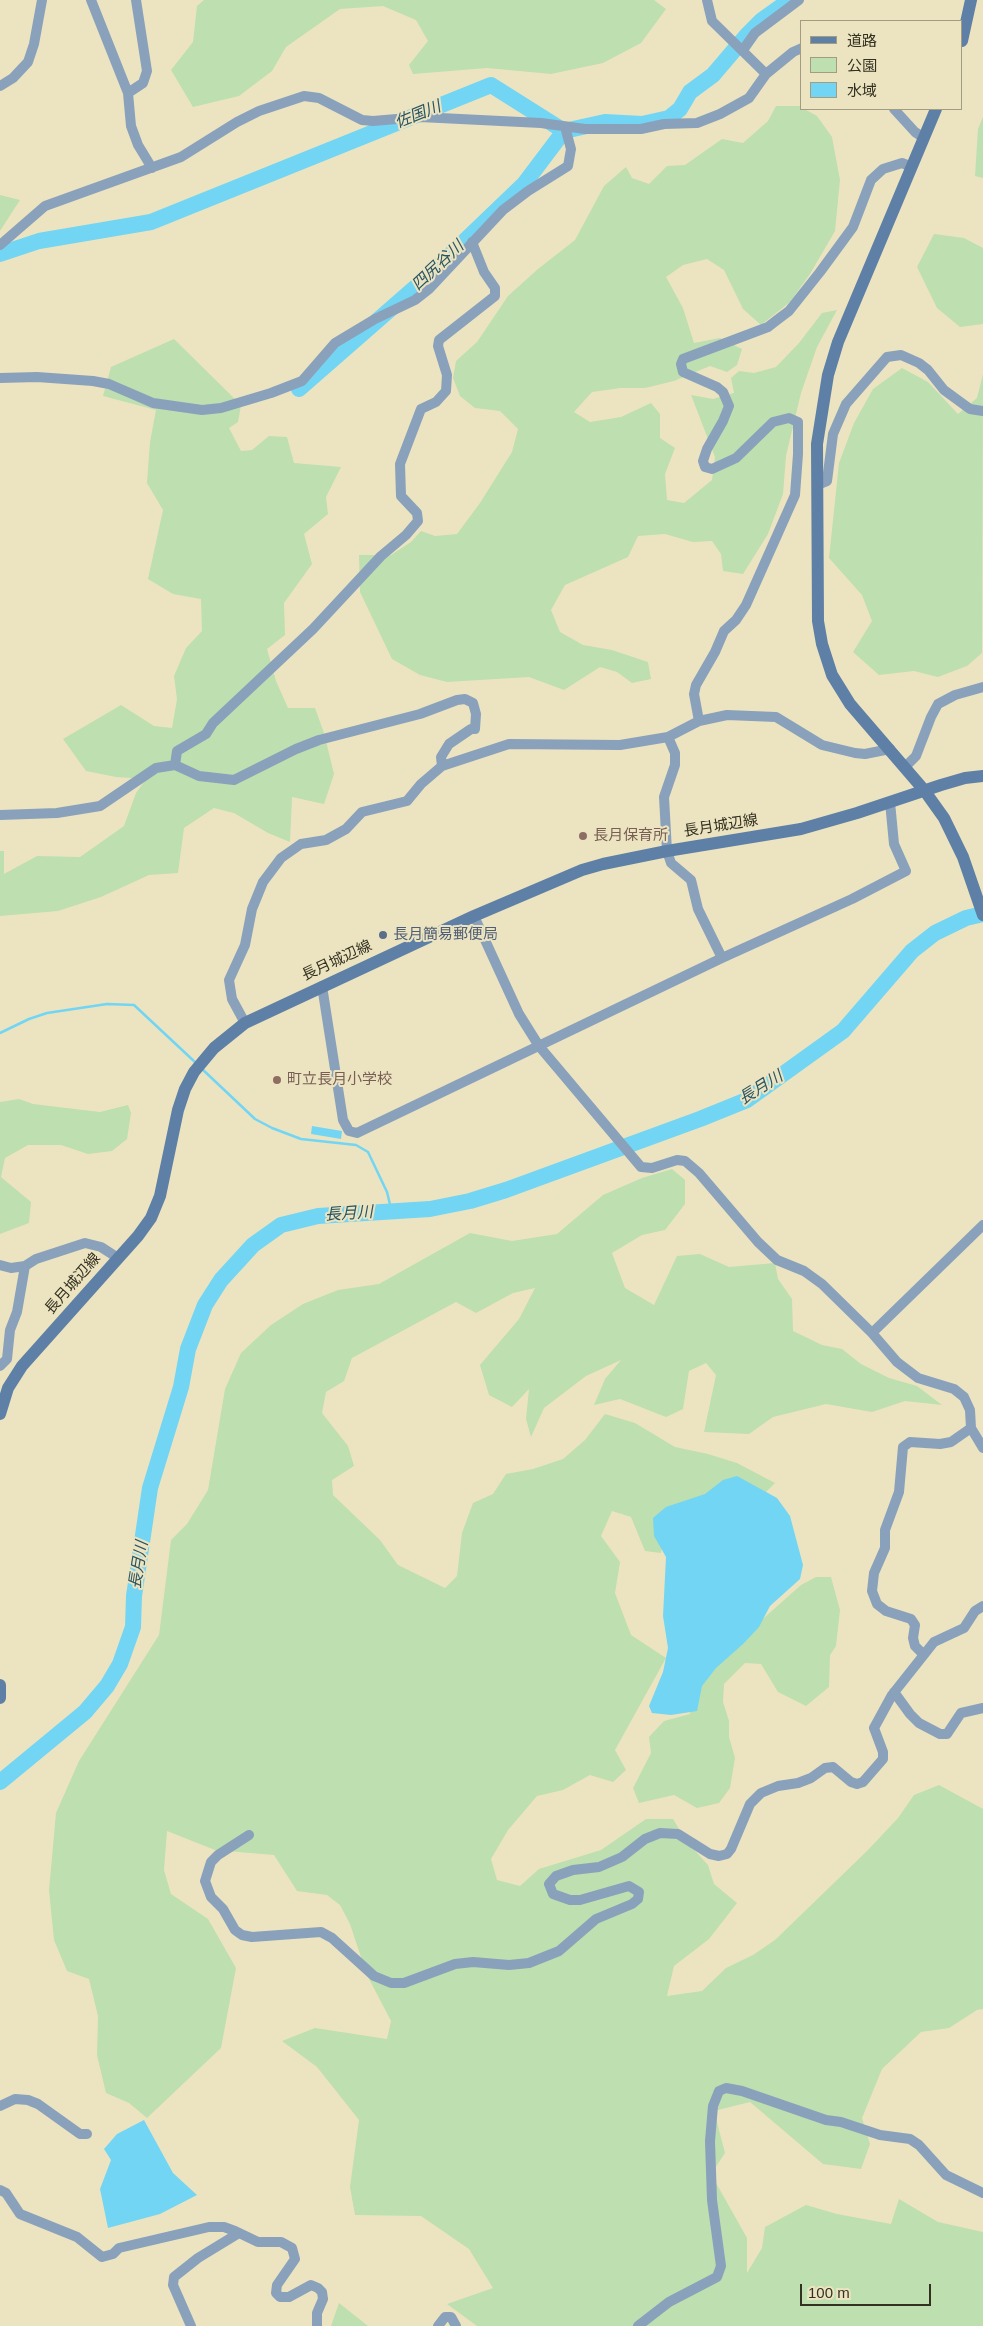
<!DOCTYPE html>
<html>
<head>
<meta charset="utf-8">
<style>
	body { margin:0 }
	#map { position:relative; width:983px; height:2326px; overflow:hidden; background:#ece4c0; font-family:Helvetica,"Noto Sans JP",sans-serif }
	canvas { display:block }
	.legend { position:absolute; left:800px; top:20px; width:162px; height:90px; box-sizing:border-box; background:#ece4c0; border:1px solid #a29c81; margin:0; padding:6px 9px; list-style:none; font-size:15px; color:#343122 }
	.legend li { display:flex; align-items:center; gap:10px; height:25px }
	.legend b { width:25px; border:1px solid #a29c81 }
	.scale { position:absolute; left:800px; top:2284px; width:131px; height:22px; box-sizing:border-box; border:2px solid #343122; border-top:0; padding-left:6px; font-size:15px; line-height:18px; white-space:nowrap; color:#343122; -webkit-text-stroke:4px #ece4c0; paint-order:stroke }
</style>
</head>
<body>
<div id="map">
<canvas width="983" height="2326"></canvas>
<ul class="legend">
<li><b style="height:6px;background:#5f80a6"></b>道路</li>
<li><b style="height:14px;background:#bedfaf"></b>公園</li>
<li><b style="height:14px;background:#72d5f4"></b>水域</li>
</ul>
<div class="scale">100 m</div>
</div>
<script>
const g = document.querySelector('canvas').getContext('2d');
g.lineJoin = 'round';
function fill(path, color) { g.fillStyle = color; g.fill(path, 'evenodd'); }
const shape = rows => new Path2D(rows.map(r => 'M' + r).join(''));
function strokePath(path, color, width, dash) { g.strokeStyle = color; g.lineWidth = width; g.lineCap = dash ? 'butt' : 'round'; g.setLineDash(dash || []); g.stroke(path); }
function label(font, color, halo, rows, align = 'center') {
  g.font = font + ' Helvetica,"Noto Sans JP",sans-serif'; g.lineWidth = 4; g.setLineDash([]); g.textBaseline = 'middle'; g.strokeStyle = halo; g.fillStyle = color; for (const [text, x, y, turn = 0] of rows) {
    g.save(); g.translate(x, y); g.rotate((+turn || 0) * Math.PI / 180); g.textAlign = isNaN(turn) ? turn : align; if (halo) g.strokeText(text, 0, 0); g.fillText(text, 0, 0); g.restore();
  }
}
fill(shape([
	[204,0,654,0,666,9,641,43,603,63,551,74,487,68,413,74,409,65,428,41,416,20,383,6,340,9,286,47,272,71,239,96,193,107,171,70,193,42,197,6],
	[776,106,799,106,817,116,832,137,840,180,835,231,810,274,790,302,761,325,743,309,724,270,707,259,683,265,666,277,683,308,694,343,720,338,742,349,737,365,727,372,710,366,674,381,645,388,621,388,592,392,574,412,590,422,621,417,651,403,660,414,660,438,675,448,665,474,667,500,684,503,712,480,715,457,691,395,713,399,734,393,731,378,739,371,754,373,776,367,799,343,822,313,837,310,817,347,801,393,786,456,783,494,768,534,743,574,723,571,721,554,712,541,693,542,665,534,638,536,628,557,565,585,551,610,560,632,583,645,612,650,648,662,651,679,632,683,617,672,600,667,564,690,529,677,447,682,420,675,392,659,360,592,359,555,391,555,411,542,421,531,435,536,457,534,480,503,512,452,518,429,500,411,475,408,460,396,453,378,456,361,477,342,508,296,538,269,575,240,604,186,626,167,632,178,649,184,667,166,685,165,722,139,743,143,768,121],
	[983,117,983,178,975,176,978,129],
	[0,195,20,200,0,231],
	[934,234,964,238,983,248,983,324,960,327,937,308,917,267],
	[174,339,241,405,238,422,229,428,241,451,252,450,269,436,287,437,294,463,341,467,326,497,328,514,304,534,312,564,284,603,285,635,267,649,276,681,288,708,315,708,324,733,334,774,324,804,292,797,290,842,268,833,234,813,214,808,184,828,178,873,149,875,101,897,58,911,0,916,0,851,4,851,4,874,37,856,80,857,124,826,136,793,146,779,116,777,86,771,63,739,121,705,154,726,172,728,177,699,174,676,186,648,202,631,201,599,173,594,148,579,163,510,147,483,150,442,156,410,103,396,111,367],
	[902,368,928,382,958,414,977,398,983,374,982,653,967,666,938,677,914,671,879,675,853,652,872,621,862,595,829,558,839,463,854,423,873,389],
	[19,1099,33,1104,100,1112,128,1105,131,1113,127,1139,112,1151,88,1154,61,1145,28,1145,5,1158,1,1177,31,1202,29,1223,0,1234,0,1102],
	[672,1169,685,1180,685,1204,665,1230,642,1235,612,1253,625,1288,654,1305,677,1256,700,1254,729,1267,775,1263,778,1279,792,1299,793,1331,822,1345,842,1349,861,1364,889,1378,917,1386,942,1405,905,1401,872,1412,826,1404,773,1417,749,1434,704,1432,716,1375,706,1363,689,1371,683,1409,666,1417,620,1399,594,1405,605,1379,621,1360,586,1376,544,1408,531,1437,526,1419,529,1389,512,1407,489,1395,480,1365,519,1319,535,1288,513,1293,476,1313,456,1302,352,1358,344,1381,326,1392,322,1413,348,1446,354,1466,332,1480,333,1495,380,1540,398,1565,445,1588,457,1576,462,1533,473,1503,493,1494,506,1474,533,1469,563,1459,585,1440,605,1414,635,1423,675,1447,708,1454,737,1463,775,1483,755,1503,666,1523,661,1553,645,1551,631,1517,612,1511,601,1536,620,1562,615,1593,631,1635,666,1658,615,1750,626,1770,613,1782,590,1775,563,1790,537,1796,508,1830,491,1859,497,1880,520,1886,539,1869,601,1850,646,1819,673,1819,687,1842,708,1865,714,1884,737,1903,709,1939,674,1966,667,1996,702,1991,726,1968,753,1955,775,1940,868,1850,898,1818,914,1795,939,1785,983,1809,983,2009,977,2010,949,2028,921,2032,882,2069,862,2118,870,2144,861,2169,823,2164,750,2102,714,2111,725,2153,711,2174,747,2238,747,2273,762,2248,765,2227,806,2205,837,2214,891,2224,899,2199,938,2222,983,2232,983,2326,477,2326,447,2304,493,2288,469,2249,421,2216,355,2215,350,2187,359,2120,317,2067,282,2041,315,2028,387,2039,391,2021,367,1975,350,1924,340,1905,327,1895,297,1891,274,1855,215,1850,167,1831,164,1870,171,1894,208,1919,236,1968,221,2048,147,2118,129,2103,106,2093,97,2055,98,2016,89,1979,67,1971,54,1940,49,1890,56,1813,79,1761,159,1635,171,1540,187,1524,208,1490,225,1389,241,1353,271,1325,303,1304,338,1290,379,1284,470,1233,512,1241,557,1234,603,1195,642,1178],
	[816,1577,831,1577,840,1610,836,1646,830,1655,829,1687,806,1706,778,1692,761,1664,745,1663,724,1684,723,1702,729,1721,729,1737,735,1758,730,1788,719,1803,697,1808,674,1795,639,1803,633,1788,651,1753,649,1737,664,1721,690,1714,690,1696,711,1669,765,1617,801,1585],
	[339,2303,368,2326,331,2326]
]), '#bedfaf');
fill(shape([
	[312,1126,342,1131,341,1139,311,1134],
	[737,1476,777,1498,790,1516,803,1565,800,1579,770,1606,759,1627,743,1644,716,1668,702,1686,697,1711,671,1715,652,1713,649,1706,663,1672,668,1648,663,1616,666,1557,654,1536,653,1518,666,1507,705,1494,723,1480],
	[144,2120,173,2173,197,2195,160,2214,108,2228,100,2189,111,2160,104,2149,117,2134]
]), '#72d5f4');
strokePath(shape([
	[0,1033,29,1019,47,1013,107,1004,134,1005,196,1063],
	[201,1068,255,1119,272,1128,301,1139,356,1145,368,1152,387,1192,392,1213]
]), '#72d5f4', 2.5);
strokePath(shape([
	[0,254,39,241,151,222,491,85,564,131,605,122,642,124,669,118,680,109,690,92,713,75,747,35,762,20,790,0],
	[299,389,426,278,524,184,564,131],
	[0,1782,85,1712,107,1686,120,1664,133,1627,134,1596,150,1488,181,1387,188,1349,205,1305,221,1280,253,1245,281,1225,318,1216,430,1209,470,1201,506,1190,700,1119,747,1100,843,1031,912,951,935,933,966,918,983,914]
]), '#72d5f4', 16);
strokePath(shape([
	[91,0,128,93,131,126,138,145,152,168],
	[707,0,712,21,766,74],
	[743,50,755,33,799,0],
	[0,86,13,78,28,62,34,44,42,0],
	[128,93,143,83,147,71,136,0],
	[894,109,915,132,924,138],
	[0,245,45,206,181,157,237,122,259,111,304,96,319,98,362,120,373,121,420,117,541,123,585,129,641,129,664,124,697,123,720,114,749,98,766,74,793,52,802,48],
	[0,378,37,377,93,381,109,384,153,403,202,410,221,408,271,393,302,381,335,343,375,319,415,300,429,289,503,210,528,191,568,166,571,149,565,127],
	[817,485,827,481,833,434,846,404,887,357,901,355,919,363,928,370,944,390,970,409,983,411],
	[699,721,694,694,696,685,715,652,724,631,736,620,746,605,795,495,798,454,798,422,789,418,773,422,736,458,712,469,705,467,703,461,707,449,723,421,729,406,723,392,717,387,683,372,681,364,683,359,768,327,777,320,789,311,820,272,853,227,871,180,883,169,902,163,912,167],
	[668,737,675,753,675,765,664,797,667,851,671,863,691,880,698,909,722,958],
	[175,765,177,751,206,734,213,723,313,629,381,556,406,535,418,521,417,513,401,496,400,464,421,409,436,402,446,391,447,375,438,346,439,340,495,296,495,288,484,272,472,242],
	[905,767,916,756,931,717,938,704,955,695,983,687],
	[0,815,57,813,100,806,156,768,175,765,199,776,234,780,296,749,319,740,420,714,457,700,465,699,473,703,476,714,475,729,471,729,449,744,441,757,442,766],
	[474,916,519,1014,539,1046,641,1167,652,1168,677,1160,685,1161,699,1173,758,1242,777,1260,804,1271,822,1284,872,1333,897,1362,918,1378,954,1389,964,1397,970,1410,971,1428,983,1448],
	[322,986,343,1120,349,1131,357,1133,722,958,852,899,906,871,894,844,890,802],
	[245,1023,232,999,229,980,245,945,252,909,263,882,281,858,301,844,326,840,346,829,362,812,407,801,421,784,442,766,509,744,620,745,668,737,699,721,727,715,776,717,822,745,855,753,865,754,890,749],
	[0,1265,11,1268,25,1266,36,1259,85,1243,101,1247,118,1258],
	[872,1333,983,1225],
	[0,1366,7,1359,10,1330,17,1312,25,1266],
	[923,1654,915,1646,913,1638,915,1625,911,1619,886,1611,877,1604,872,1591,874,1573,885,1548,885,1530,899,1492,903,1447,910,1442,940,1444,951,1442,971,1428],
	[894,1692,910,1714,919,1723,940,1734,947,1734,961,1713,983,1708],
	[249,1835,218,1855,211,1862,205,1881,211,1897,223,1909,235,1930,242,1935,252,1937,321,1932,332,1938,374,1976,391,1983,404,1983,455,1964,473,1962,509,1965,529,1963,559,1951,596,1919,632,1904,638,1899,639,1892,629,1886,580,1900,570,1900,553,1894,549,1884,556,1876,573,1870,599,1867,622,1857,645,1839,660,1833,678,1834,710,1854,719,1856,727,1854,731,1849,750,1804,761,1793,778,1786,798,1783,811,1778,825,1768,833,1767,851,1782,857,1784,863,1782,883,1759,883,1752,874,1728,892,1695,934,1642,964,1628,975,1611,983,1606],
	[0,2106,15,2099,28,2100,38,2104,80,2134,87,2134],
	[0,2190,6,2193,20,2214,77,2237,102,2257,113,2254,119,2248,209,2227,224,2227,235,2231,258,2242,281,2242,292,2248,295,2259,277,2285,276,2293,280,2297,289,2297,311,2285,318,2288,322,2292,323,2299,317,2313,317,2326],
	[191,2326,173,2285,174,2277,198,2258,239,2233],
	[438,2326,445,2317,451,2317,456,2326],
	[638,2326,669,2302,717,2277,721,2266,712,2200,710,2141,713,2106,719,2091,726,2088,742,2091,826,2120,841,2122,880,2135,910,2139,919,2145,946,2175,983,2193]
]), '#8aa1bb', 10);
strokePath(shape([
	[962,41,971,0],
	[936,109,838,342,828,375,817,444,818,621,822,644,832,675,850,704,924,790,944,818,963,857,983,915],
	[0,1414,8,1388,22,1366,138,1236,151,1218,160,1196,178,1110,185,1089,194,1072,214,1048,245,1023,474,916,582,870,603,864,667,851,801,829,857,813,941,785,965,778,983,776],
	[0,1685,0,1698]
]), '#5f80a6', 12);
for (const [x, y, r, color] of [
	[583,836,5,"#8d6e63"],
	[383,935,5,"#5c6f8a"],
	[277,1080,5,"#8d6e63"]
]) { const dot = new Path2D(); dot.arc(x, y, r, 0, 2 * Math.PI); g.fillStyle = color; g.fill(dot); strokePath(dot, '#ece4c0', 2); }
label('15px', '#343122', '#ece4c0', [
	["長月城辺線",721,826,-9],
	["長月城辺線",337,961,-25],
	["長月城辺線",73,1284,-49]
]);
label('15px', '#785e54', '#ece4c0', [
	["長月保育所",593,836],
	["町立長月小学校",287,1080]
], 'left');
label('15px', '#4e5e75', '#ece4c0', [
	["長月簡易郵便局",393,935]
], 'left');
label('italic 16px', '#295462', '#ece4c0', [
	["佐国川",418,115,-22],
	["四尻谷川",438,266,-43],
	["長月川",761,1088,-32],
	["長月川",349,1214,-4],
	["長月川",139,1565,-81]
]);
</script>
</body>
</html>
